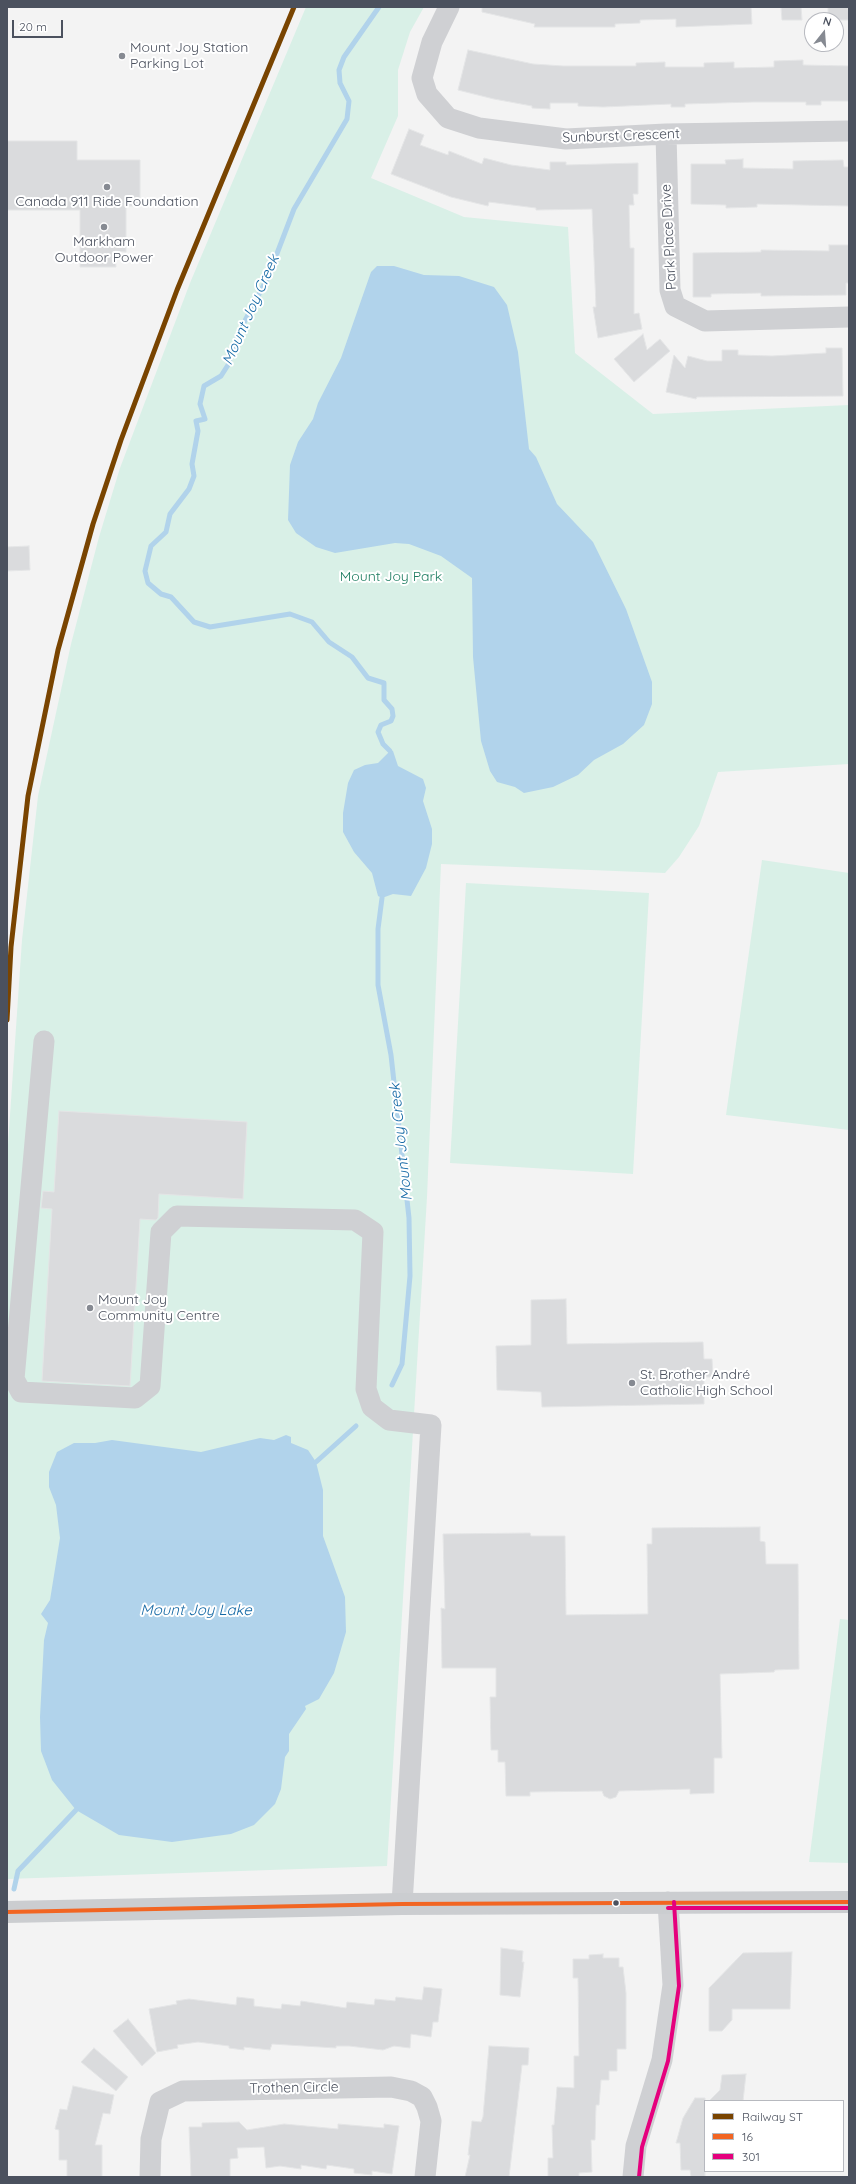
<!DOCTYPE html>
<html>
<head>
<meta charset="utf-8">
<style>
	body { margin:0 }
	#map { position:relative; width:856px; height:2184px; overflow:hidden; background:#f3f3f3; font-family:Quicksand,sans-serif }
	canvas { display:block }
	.frame { position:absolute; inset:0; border:8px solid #4b515e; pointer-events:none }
	.legend { position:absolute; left:704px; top:2100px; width:140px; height:72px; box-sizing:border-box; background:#fff; border:1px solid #b7b9bf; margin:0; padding:5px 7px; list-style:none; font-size:12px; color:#4b515e }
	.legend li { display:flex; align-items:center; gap:8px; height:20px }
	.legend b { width:20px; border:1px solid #b7b9bf }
	.north { position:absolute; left:804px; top:12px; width:40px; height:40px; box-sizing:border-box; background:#fff; border:1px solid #b7b9bf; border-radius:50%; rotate:17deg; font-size:11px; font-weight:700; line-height:16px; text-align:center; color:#4b515e }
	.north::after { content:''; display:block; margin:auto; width:14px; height:18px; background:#868a92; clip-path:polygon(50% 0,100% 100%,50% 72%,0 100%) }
	.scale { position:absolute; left:12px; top:20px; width:51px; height:18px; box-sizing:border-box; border:2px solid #4b515e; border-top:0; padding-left:5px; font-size:12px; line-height:14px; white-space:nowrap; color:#4b515e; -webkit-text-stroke:3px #fff; paint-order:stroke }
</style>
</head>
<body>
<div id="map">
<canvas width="856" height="2184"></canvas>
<div class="frame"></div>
<ul class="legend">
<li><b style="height:5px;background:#794400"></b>Railway ST</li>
<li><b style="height:5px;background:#f26522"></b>16</li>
<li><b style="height:5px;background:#e5007d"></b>301</li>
</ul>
<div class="north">N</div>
<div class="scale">20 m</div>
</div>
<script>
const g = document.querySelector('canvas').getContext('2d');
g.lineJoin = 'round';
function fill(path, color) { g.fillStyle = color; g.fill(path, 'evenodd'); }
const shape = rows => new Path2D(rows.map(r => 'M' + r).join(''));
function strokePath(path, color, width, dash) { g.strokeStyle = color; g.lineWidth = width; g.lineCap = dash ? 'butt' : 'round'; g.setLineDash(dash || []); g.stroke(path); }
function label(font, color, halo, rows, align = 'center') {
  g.font = font + ' Quicksand,sans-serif'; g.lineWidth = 4; g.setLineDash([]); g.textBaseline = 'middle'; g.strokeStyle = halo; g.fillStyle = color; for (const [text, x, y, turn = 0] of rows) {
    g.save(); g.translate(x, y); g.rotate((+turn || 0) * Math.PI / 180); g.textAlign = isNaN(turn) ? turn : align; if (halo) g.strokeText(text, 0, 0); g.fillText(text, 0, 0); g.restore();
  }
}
fill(shape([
	[306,7,424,7,410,32,398,70,398,116,371,178,464,217,568,227,575,353,653,414,849,405,849,764,718,772,699,826,679,857,665,873,441,864,427,1197,387,1866,7,1879,7,1159,22,940,38,796,71,644,99,537,120,468,190,283],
	[762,860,849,873,849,1130,726,1115],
	[466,883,649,893,633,1174,450,1163],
	[840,1619,849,1620,849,1863,809,1862]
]), '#d9f0e7');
fill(shape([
	[377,266,394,266,424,275,459,276,494,287,507,305,518,352,529,449,536,457,557,504,593,542,626,609,652,682,652,704,644,725,623,744,594,760,578,775,553,787,524,793,515,787,497,782,490,771,481,741,473,657,472,578,441,556,409,544,395,543,335,553,316,547,296,533,288,520,290,465,298,442,313,419,318,403,341,358,371,272],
	[390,751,393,751,398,766,423,779,426,788,423,801,432,829,432,844,426,868,411,896,393,894,382,898,378,896,372,873,354,852,343,832,343,813,348,783,354,770,365,765,378,763],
	[286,1435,291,1437,291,1443,308,1450,316,1462,323,1490,323,1536,345,1597,346,1632,334,1673,319,1699,305,1706,306,1709,289,1734,289,1751,285,1757,281,1789,275,1804,254,1825,231,1834,172,1842,119,1835,76,1810,52,1780,41,1751,40,1717,44,1640,48,1623,41,1614,50,1600,60,1538,56,1505,49,1487,49,1472,57,1452,74,1443,95,1443,112,1440,201,1452,260,1438,274,1440]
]), '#b1d3eb');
strokePath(shape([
	[379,7,344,57,339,70,340,83,349,101,347,119,294,209,268,277,239,332,228,365,221,376,204,386,200,404,205,419,196,421,198,431,192,464,194,476,189,489,170,514,166,532,151,546,145,571,148,583,161,594,171,597,194,622,210,627,290,614,312,622,329,642,352,657,368,678,384,683,384,700,392,709,393,716,391,721,381,725,378,732,383,744,390,751],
	[382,898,378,929,378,985,391,1055,409,1218,410,1276,402,1364,392,1385],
	[316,1462,356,1426],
	[14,1889,18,1871,76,1810]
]), '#b1d3eb', 5);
const building = shape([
	[482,7,751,7,752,24,676,27,676,19,640,20,640,23,615,24,615,27,534,27,535,24,482,12,482,7],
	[781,7,801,7,802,20,782,20,781,7],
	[828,7,848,7,849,20,828,20,828,7],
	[468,50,533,64,563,66,636,66,636,63,665,62,665,67,704,67,704,63,734,62,734,68,774,67,774,61,803,60,803,65,849,66,849,101,821,101,821,105,806,105,806,102,753,102,685,104,685,107,671,107,671,104,603,107,578,106,578,103,550,103,550,109,532,108,532,106,494,99,458,90,468,50],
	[409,129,424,135,420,145,448,155,449,151,482,164,484,158,511,165,550,170,550,162,566,162,566,165,638,163,638,194,633,194,634,205,629,205,630,248,634,248,634,314,639,313,642,329,598,338,593,307,596,307,592,209,536,210,536,208,489,202,488,206,451,197,391,174,409,129],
	[7,141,77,141,77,160,140,160,140,206,126,206,126,252,115,251,116,267,80,267,80,210,7,210,7,141],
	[743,159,743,168,793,169,793,161,843,160,844,167,849,167,849,206,757,204,757,207,726,208,726,205,691,204,691,164,726,164,725,160,743,159],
	[829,245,849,245,849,283,846,283,846,295,761,296,761,293,711,294,711,297,693,297,693,253,761,252,761,250,829,251,829,245],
	[643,334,647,350,660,339,670,351,634,382,614,359,643,334],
	[826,348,842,348,843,396,697,397,696,399,666,392,674,355,685,368,688,356,707,361,722,361,722,350,738,350,738,355,772,356,826,353,826,348],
	[29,546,30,570,7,571,7,547,29,546],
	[59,1111,247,1122,243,1199,159,1194,158,1218,156,1220,140,1219,130,1386,42,1381,52,1209,41,1208,43,1191,54,1192,59,1111],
	[566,1299,567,1344,703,1342,704,1359,712,1359,713,1377,704,1377,704,1404,542,1407,541,1392,497,1390,496,1346,531,1345,531,1300,566,1299],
	[760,1527,760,1541,765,1542,766,1564,798,1564,799,1669,775,1670,774,1672,720,1674,722,1758,714,1758,714,1793,690,1794,690,1789,619,1791,616,1797,610,1799,604,1796,602,1791,530,1792,530,1796,506,1796,505,1762,498,1762,498,1750,491,1750,490,1697,496,1697,496,1668,442,1668,441,1608,445,1609,443,1534,530,1533,531,1536,565,1536,566,1615,648,1614,647,1544,652,1544,652,1528,760,1527],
	[501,1948,523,1951,522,1962,524,1962,520,1997,500,1995,501,1948],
	[792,1952,790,2009,732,2009,732,2020,722,2031,709,2031,709,1988,743,1953,792,1952],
	[603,1954,603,1958,619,1958,619,1967,623,1967,626,1993,626,2049,617,2049,617,2071,609,2071,609,2080,601,2080,599,2105,596,2105,595,2140,591,2140,592,2172,579,2173,579,2177,548,2177,548,2158,553,2158,552,2125,554,2125,557,2087,574,2088,574,2056,579,2056,578,1978,573,1978,573,1959,589,1959,589,1955,603,1954],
	[424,1987,442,1989,438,2022,433,2022,431,2037,411,2034,410,2048,394,2046,383,2050,349,2046,336,2046,336,2048,272,2044,270,2050,244,2047,244,2050,229,2048,229,2046,198,2042,177,2045,178,2048,157,2052,149,2009,177,2004,176,2001,189,1999,236,2005,237,1997,254,1999,254,2006,281,2009,282,2004,300,2006,301,2001,346,2008,347,2002,374,2005,375,1999,395,2001,396,1997,422,2000,424,1987],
	[128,2019,156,2053,142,2066,113,2031,128,2019],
	[489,2046,529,2048,528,2065,522,2065,509,2177,465,2177,470,2155,468,2155,472,2121,481,2122,483,2117,489,2046],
	[94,2048,128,2077,116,2091,81,2062,94,2048],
	[746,2074,743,2101,709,2101,720,2090,722,2075,746,2074],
	[73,2086,114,2095,110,2114,103,2113,95,2145,102,2145,102,2177,67,2177,67,2160,59,2160,59,2130,55,2129,60,2109,67,2110,73,2086],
	[695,2098,705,2098,705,2177,691,2177,690,2170,681,2170,680,2143,676,2143,683,2118,695,2098],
	[239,2122,247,2130,284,2124,338,2129,338,2124,384,2128,384,2124,399,2126,392,2174,372,2171,372,2175,354,2173,354,2169,327,2165,326,2169,301,2165,301,2169,280,2166,266,2168,264,2147,237,2148,238,2158,230,2159,230,2177,191,2177,189,2127,202,2127,202,2123,239,2122]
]);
fill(building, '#dadbdd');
strokePath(building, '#e4e5e6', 1);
strokePath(shape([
	[449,7,432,42,422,78,427,94,448,118,479,128,566,139,666,134,849,131],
	[666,134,670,290,675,306,705,321,849,317],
	[44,1041,14,1379,21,1392,135,1398,150,1386,161,1232,177,1216,355,1220,373,1232,366,1389,372,1407,389,1420,431,1425,402,1904],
	[150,2177,151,2139,160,2102,183,2091,391,2087,411,2091,422,2097,427,2107,431,2121,425,2177],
	[633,2177,636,2146,662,2060,673,1985,668,1902]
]), '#cfd0d3', 21);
strokePath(shape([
	[7,1912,402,1904,849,1902]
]), '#cbcdd0', 22);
strokePath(shape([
	[7,1912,402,1904,849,1902]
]), '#f26522', 4);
strokePath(shape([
	[668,1908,849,1908],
	[639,2177,642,2147,668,2061,679,1986,674,1902]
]), '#e5007d', 4);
strokePath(shape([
	[7,1020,11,947,28,796,58,650,93,524,121,440,177,290,294,7]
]), '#794400', 5);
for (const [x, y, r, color] of [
	[122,56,4,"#868a92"],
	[107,187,4,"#868a92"],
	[104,227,4,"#868a92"],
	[90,1308,4,"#868a92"],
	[632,1383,4,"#868a92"],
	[616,1903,3.5,"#4b515e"]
]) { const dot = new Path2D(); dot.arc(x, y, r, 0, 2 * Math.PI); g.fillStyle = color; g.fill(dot); strokePath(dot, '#fff', 1.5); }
label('14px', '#4b515e', '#fff', [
	["Mount Joy Station",130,48],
	["Parking Lot",130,64],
	["Canada 911 Ride Foundation",107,202,"center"],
	["Markham",104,242,"center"],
	["Outdoor Power",104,258,"center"],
	["Mount Joy",98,1300],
	["Community Centre",98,1316],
	["St. Brother André",640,1375],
	["Catholic High School",640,1391]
], 'left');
label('14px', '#4b515e', '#fff', [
	["Sunburst Crescent",621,136,-2],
	["Park Place Drive",669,237,-93],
	["Trothen Circle",294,2088,-1]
]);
label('14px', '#1e7d61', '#fff', [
	["Mount Joy Park",391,577]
]);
label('italic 15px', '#166aa6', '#fff', [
	["Mount Joy Creek",251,310,-66],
	["Mount Joy Creek",401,1142,-96],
	["Mount Joy Lake",196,1610]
]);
</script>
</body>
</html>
